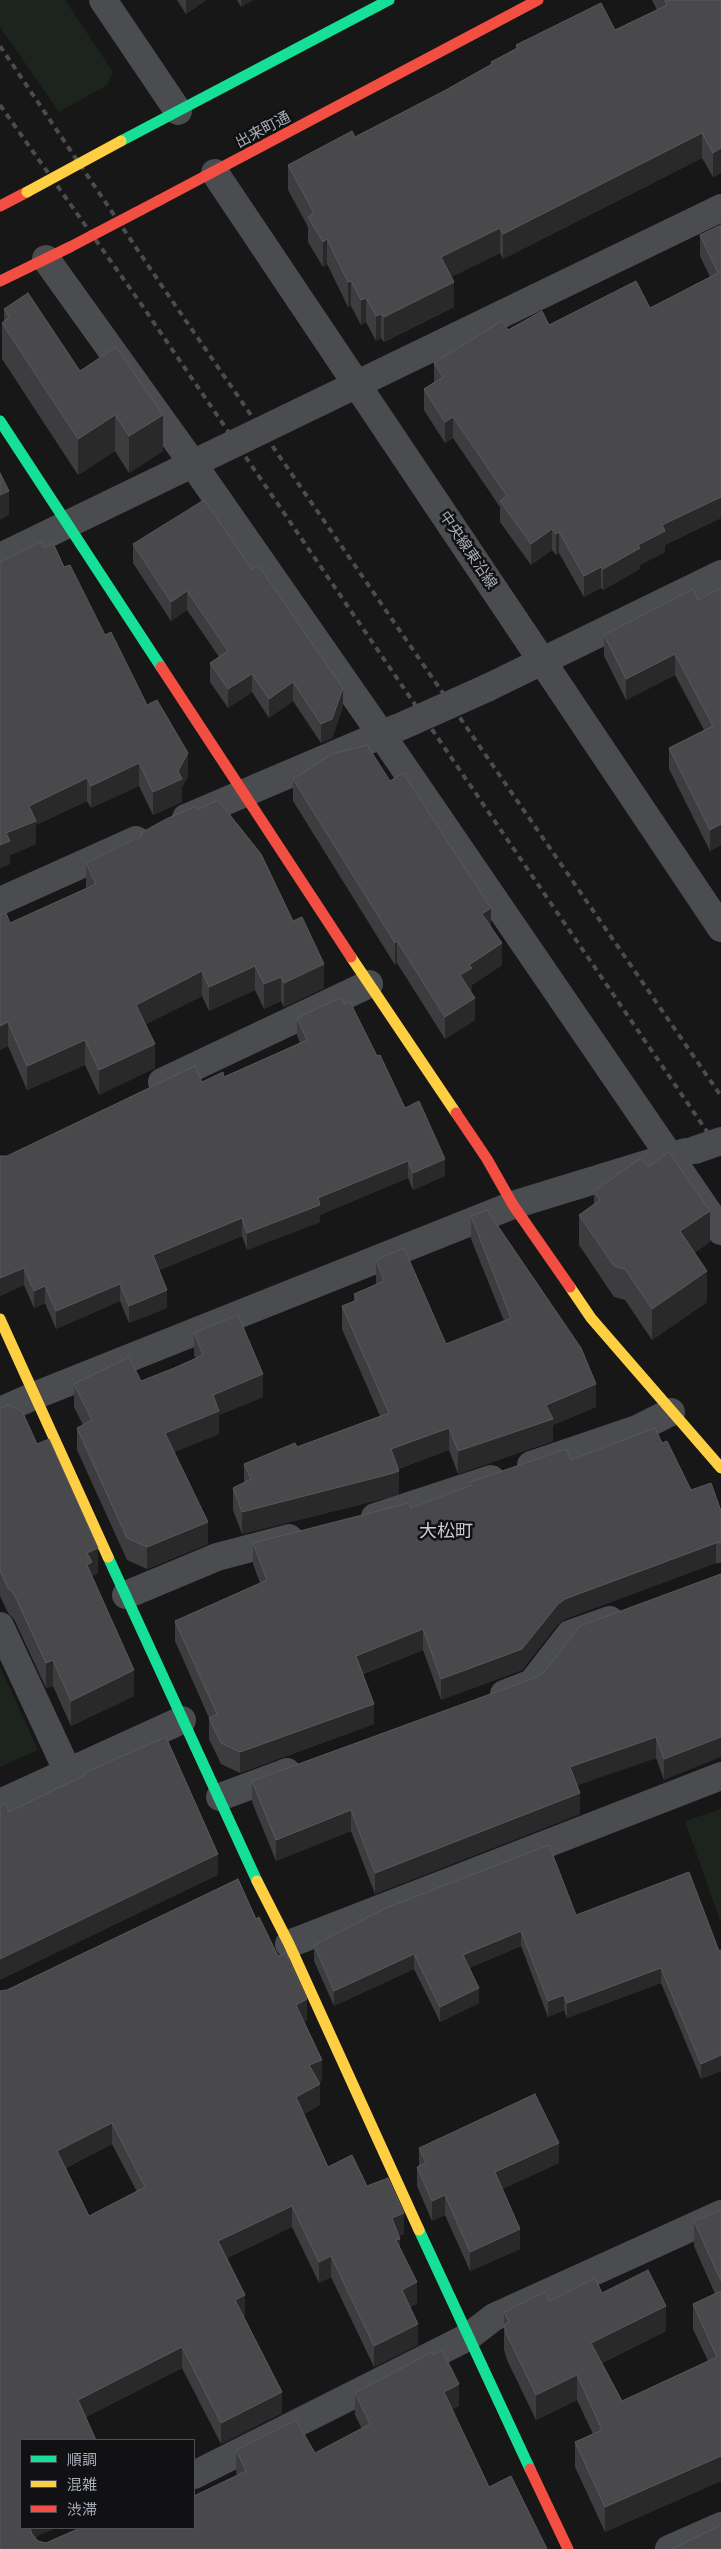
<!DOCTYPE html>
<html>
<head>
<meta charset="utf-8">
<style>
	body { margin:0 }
	#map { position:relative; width:721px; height:2549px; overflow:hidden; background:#171717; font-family:Raleway,"Noto Sans JP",sans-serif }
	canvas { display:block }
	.legend { position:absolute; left:20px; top:2439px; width:175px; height:90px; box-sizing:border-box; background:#111113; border:1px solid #4d4f55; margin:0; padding:6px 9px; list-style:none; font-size:15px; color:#a8adb8 }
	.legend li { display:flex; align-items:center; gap:10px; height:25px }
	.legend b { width:25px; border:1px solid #4d4f55 }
</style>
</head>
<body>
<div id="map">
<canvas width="721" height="2549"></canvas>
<ul class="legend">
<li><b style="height:6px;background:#16e098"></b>順調</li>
<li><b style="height:6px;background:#ffcf43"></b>混雑</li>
<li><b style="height:6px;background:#f24e42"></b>渋滞</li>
</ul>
</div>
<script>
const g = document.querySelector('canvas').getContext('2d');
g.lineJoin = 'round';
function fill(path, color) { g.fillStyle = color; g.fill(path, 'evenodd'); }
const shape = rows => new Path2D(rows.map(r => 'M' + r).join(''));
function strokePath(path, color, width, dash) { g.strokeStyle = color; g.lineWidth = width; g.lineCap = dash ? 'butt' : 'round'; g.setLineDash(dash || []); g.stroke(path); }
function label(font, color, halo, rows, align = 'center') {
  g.font = font + ' Raleway,"Noto Sans JP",sans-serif'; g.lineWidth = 5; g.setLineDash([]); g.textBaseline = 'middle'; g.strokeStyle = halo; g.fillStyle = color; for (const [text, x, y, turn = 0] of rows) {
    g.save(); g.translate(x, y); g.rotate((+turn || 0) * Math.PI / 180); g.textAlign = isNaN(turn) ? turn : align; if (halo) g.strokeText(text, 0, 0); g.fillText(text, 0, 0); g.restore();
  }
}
fill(shape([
	[0,0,65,0,113,72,107,85,59,112,0,27],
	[0,1666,38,1750,0,1767],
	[721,1809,721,1923,685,1821]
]), '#1d241e');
strokePath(shape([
	[103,0,178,111],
	[215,173,721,928],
	[46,259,193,464,381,734,721,1231],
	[0,557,721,208],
	[487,688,721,574],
	[186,818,397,728],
	[0,901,136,840],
	[162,1082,369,984],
	[0,1411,34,1396,513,1205,686,1152],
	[531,1465,637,1429,671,1412],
	[375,1517,491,1479],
	[126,1595,217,1557,289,1538],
	[0,1626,68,1772],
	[504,1694,532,1683,570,1634,610,1620],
	[220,1797,287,1772],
	[0,1803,182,1720],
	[289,1944,721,1776],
	[194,2475,468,2337,494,2317,721,2214],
	[669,2549,721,2526]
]), '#4b4c50', 28);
strokePath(shape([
	[121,141,389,0],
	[0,421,161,667],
	[108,1557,257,1881],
	[419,2230,530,2469]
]), '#16e098', 11);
strokePath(shape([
	[351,957,456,1113],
	[570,1287,591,1318,721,1468],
	[0,1319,108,1557],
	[257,1881,289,1944,419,2230]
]), '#ffcf43', 11);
strokePath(shape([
	[158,201,538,0],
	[0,206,27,192],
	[0,281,70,247],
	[161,667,351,957],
	[456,1113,487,1159,513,1205,570,1287],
	[530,2469,568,2549]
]), '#f24e42', 11);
strokePath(shape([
	[0,46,164,289,721,1096],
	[0,105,139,301,721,1152]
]), '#4b4c4f', 4, [6, 5]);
strokePath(shape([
	[402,726,487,688],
	[695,1150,721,1141]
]), '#4b4c50', 28);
strokePath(shape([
	[27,192,121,141]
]), '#ffcf43', 11);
strokePath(shape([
	[70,247,158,201]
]), '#f24e42', 11);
fill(shape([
	[177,0,206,0,186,14],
	[237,0,253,0,241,7],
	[652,0,721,0,721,173,713,177,702,158,503,259,500,253,451,277,454,307,384,342,381,338,376,341,366,322,361,325,351,306,348,307,327,264,323,267,308,242,308,227,288,190,288,165,355,137,444,91,491,65,491,62,516,48,516,45,615,30,657,10],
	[721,225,721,518,665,545,665,552,640,565,640,569,603,590,601,588,584,597,559,553,556,555,552,550,531,565,500,522,500,507,453,438,445,443,424,410,424,389,434,382,434,363,508,330,549,325,650,308,710,277,700,256,700,235],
	[4,309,80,371,163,451,129,473,115,451,78,475,2,359,2,323,4,321],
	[133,544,343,707,332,738,321,743,293,701,269,718,252,692,228,708,210,682,210,663,219,657,187,610,171,621,133,563],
	[44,548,64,567,147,705,188,776,182,787,182,802,153,815,139,786,91,808,87,801,36,825,36,844,10,855,10,864,0,868,0,562],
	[721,588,721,845,710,851,669,769,669,748,704,730,675,675,626,700,604,656,604,635,698,600],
	[293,779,390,781,491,927,502,965,472,985,472,990,470,991,475,1020,445,1039,397,963,395,965,293,801],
	[197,810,324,988,284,1007,281,1001,264,1009,255,990,209,1011,202,996,146,1024,155,1068,99,1095,85,1065,27,1090,8,1046,0,1050,10,923,87,888,86,887,86,863,141,836,141,833],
	[344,1004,377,1056,405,1108,445,1176,413,1190,408,1178,320,1215,320,1222,247,1250,242,1236,159,1270,167,1308,129,1323,120,1301,56,1329,45,1303,34,1308,24,1285,0,1296,0,1156,7,1156,202,1082,224,1077,300,1043,297,1036,297,1018],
	[648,1167,710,1242,694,1253,707,1302,652,1340,625,1300,614,1297,579,1245,579,1215,594,1204,594,1191],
	[471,1216,596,1407,553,1425,553,1441,458,1474,449,1450,398,1469,399,1494,390,1497,242,1534,233,1510,233,1488,244,1482,244,1464,297,1447,380,1416,342,1329,342,1306,354,1301,354,1294,376,1285,376,1260,446,1344,504,1321,471,1239],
	[194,1333,263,1397,219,1415,219,1434,174,1452,208,1544,147,1569,127,1560,77,1450,77,1428,83,1425,74,1407,74,1384,141,1381,196,1359,194,1355],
	[0,1409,98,1573,92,1576,134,1696,71,1726,53,1686,46,1688,14,1619,8,1613,0,1596],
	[662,1443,691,1490,721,1511,721,1563,716,1563,565,1619,558,1624,522,1670,441,1700,423,1650,363,1674,374,1724,240,1773,221,1764,209,1739,209,1718,175,1641,175,1621,260,1583,253,1564,253,1543,411,1508,470,1486,470,1482,571,1460],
	[721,1574,664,1780,656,1758,577,1785,580,1814,375,1894,351,1831,276,1861,252,1802,252,1781,537,1677],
	[238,1879,256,1919,259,1917,278,1956,286,1953,307,1999,307,2020,304,2022,322,2060,322,2081,319,2082,320,2084,320,2105,304,2114,328,2167,352,2155,367,2186,388,2178,404,2213,404,2234,399,2236,400,2239,400,2249,417,2282,417,2304,410,2307,418,2324,418,2345,374,2367,331,2277,319,2283,292,2227,227,2258,245,2295,245,2316,244,2317,282,2392,282,2413,221,2444,182,2368,86,2417,96,2440,21,2440,21,2528,55,2528,39,2535,35,2538,38,2541,46,2543,80,2528,194,2528,194,2496,237,2475,236,2472,236,2450,296,2420,315,2453,362,2429,355,2415,355,2393,432,2352,433,2355,442,2350,459,2384,459,2406,452,2409,489,2487,511,2476,547,2549,0,2549,0,1991,7,1990],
	[112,2144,137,2192,89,2216,66,2168],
	[576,1915,719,1951,721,1950,721,2071,701,2079,661,1983,567,2018,564,2010,548,2017,521,1946,469,1968,479,2003,440,2022,414,1969,334,2006,314,1961,314,1945],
	[419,2148,559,2163,502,2189,520,2249,470,2271,445,2215,432,2221,417,2186,417,2167,419,2166],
	[721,2210,721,2481,605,2532,575,2467,575,2442,593,2434,577,2400,536,2420,507,2360,504,2350,504,2312,550,2301,602,2293,666,2331,602,2363,622,2401,708,2361,693,2329,693,2304,715,2294,694,2246,694,2221]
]), '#3d3d3f');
fill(shape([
	[186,0,206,0,186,14],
	[241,0,253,0,241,7],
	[702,133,702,158,503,259,503,234],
	[721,148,721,173,713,177,713,153],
	[500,228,500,253,441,282,441,257],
	[327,239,327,264,323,267,323,242],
	[351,281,351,306,348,307,348,282],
	[454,282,454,307,384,342,384,317],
	[366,298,366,322,361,325,361,300],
	[381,314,381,338,376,341,376,316],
	[115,415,115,451,78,475,78,439],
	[163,415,163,451,129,473,129,436],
	[453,417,453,438,445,443,445,422],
	[9,491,9,515,0,520,0,495],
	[721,497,721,518,665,545,665,552,640,565,640,569,603,590,603,569,638,545,662,525],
	[552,529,552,550,531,565,531,544],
	[559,532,559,553,556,555,556,534],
	[601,567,601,588,584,597,584,576],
	[187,591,187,610,171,621,171,602],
	[675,654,675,675,626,700,626,679],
	[252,674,252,692,228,708,228,689],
	[293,682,293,701,269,718,269,699],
	[343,688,343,707,332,738,321,743,321,724],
	[188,753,188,776,182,787,182,802,153,815,153,792,178,771],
	[139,763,139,786,91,808,91,786],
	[87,778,87,801,36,825,36,844,10,855,10,864,0,868,0,845,6,833,29,806],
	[721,824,721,845,710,851,710,830],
	[491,908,491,929,482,914],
	[397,941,397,963,395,965,395,943],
	[502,943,502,965,472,985,472,990,460,997,460,975,469,965],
	[324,964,324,988,284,1007,284,983],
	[255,966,255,990,209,1011,209,987],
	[202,971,202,996,136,1029,136,1005],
	[281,977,281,1001,264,1009,264,984],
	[475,998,475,1020,445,1039,445,1017],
	[8,1022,8,1046,0,1050,0,1026],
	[85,1040,85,1065,27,1090,27,1066],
	[155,1044,155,1068,99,1095,99,1070],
	[445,1159,445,1176,413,1190,413,1173],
	[408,1161,408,1178,320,1215,320,1222,247,1250,247,1233,318,1198],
	[710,1211,710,1242,680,1262,680,1231],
	[242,1218,242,1236,153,1272,153,1255],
	[24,1268,24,1285,0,1296,0,1278],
	[707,1271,707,1302,652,1340,652,1309],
	[120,1284,120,1301,56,1329,56,1311],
	[45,1286,45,1303,34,1308,34,1291],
	[167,1290,167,1308,129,1323,129,1306],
	[263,1374,263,1397,219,1415,219,1434,165,1456,165,1433,213,1395],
	[596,1384,596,1407,553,1425,553,1441,458,1474,458,1451,546,1405],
	[449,1428,449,1450,391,1471,391,1449],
	[399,1471,399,1494,390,1497,242,1534,242,1512],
	[208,1522,208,1544,147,1569,147,1547],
	[716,1543,716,1563,565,1619,558,1624,522,1670,441,1700,441,1679,565,1599],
	[98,1548,98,1573,92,1576,87,1590,87,1553],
	[423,1629,423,1650,356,1676,356,1656],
	[53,1660,53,1686,46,1688,46,1663],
	[134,1670,134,1696,71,1726,71,1701],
	[374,1704,374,1724,240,1773,240,1752],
	[656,1737,656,1758,570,1788,570,1767],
	[721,1737,721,1757,664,1780,664,1759],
	[580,1793,580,1814,375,1894,375,1873],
	[351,1810,351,1831,276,1861,276,1840],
	[218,1854,218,1875,0,1980,0,1959],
	[521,1931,521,1946,463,1970,463,1955],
	[414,1954,414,1969,334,2006,334,1991],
	[661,1968,661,1983,567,2018,567,2003],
	[479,1988,479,2003,440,2022,440,2007],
	[564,1995,564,2010,548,2017,548,2001],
	[307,1999,307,2020,296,2026,296,2005],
	[721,2055,721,2071,701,2079,701,2064],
	[322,2060,322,2081,309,2086,309,2065],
	[320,2084,320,2105,296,2118,296,2097],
	[112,2123,112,2144,57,2172,57,2151],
	[559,2143,559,2163,495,2192,495,2172],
	[445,2195,445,2215,432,2221,432,2201],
	[292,2206,292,2227,218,2262,218,2241],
	[404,2213,404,2234,392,2239,392,2218],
	[520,2229,520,2249,470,2271,470,2252],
	[400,2239,400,2260,396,2240],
	[331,2256,331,2277,319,2283,319,2262],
	[417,2282,417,2304,402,2311,402,2290],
	[245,2295,245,2316,235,2321,235,2300],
	[666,2306,666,2331,591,2368,591,2343],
	[418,2324,418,2345,374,2367,374,2346],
	[182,2347,182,2368,78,2421,78,2400],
	[577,2375,577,2400,536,2420,536,2395],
	[459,2384,459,2406,444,2413,444,2392],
	[282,2392,282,2413,221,2444,221,2423],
	[721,2456,721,2481,605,2532,605,2507],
	[30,2528,55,2528,39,2535,33,2541]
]), '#29292a');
const building = shape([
	[665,0,721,0,721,148,713,153,702,133,503,234,500,228,441,257,454,282,384,317,381,314,376,316,366,298,361,300,351,281,348,282,327,239,323,242,308,217,314,213,288,165,352,131,355,137,444,91,492,64,491,62,518,48,516,45,601,3,615,30,667,5,665,0],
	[721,225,721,497,662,525,665,531,638,545,640,548,603,569,601,567,584,576,559,532,556,534,552,529,531,544,500,501,507,496,453,417,445,422,424,389,443,377,434,363,502,321,508,330,542,311,549,325,636,281,650,308,718,273,700,235,721,225],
	[28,293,80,371,116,347,163,415,129,436,115,415,78,439,2,323,9,317,4,309,28,293],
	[0,473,9,491,0,495,0,473],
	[204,500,252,569,258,565,343,688,332,719,321,724,293,682,269,699,252,674,228,689,210,663,228,651,187,591,171,602,133,544,204,500],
	[41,542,44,548,53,543,64,567,70,565,105,635,111,632,147,705,157,700,188,753,178,771,182,779,153,792,139,763,91,786,87,778,29,806,36,821,6,833,10,841,0,845,0,562,41,542],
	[721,588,721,824,710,830,669,748,713,726,675,654,626,679,604,635,693,589,698,600,721,588],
	[367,745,390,781,403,773,491,908,482,914,502,943,469,965,472,968,460,975,475,998,445,1017,397,941,395,943,293,779,332,754,367,745],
	[218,800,261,854,293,921,302,917,324,964,284,983,281,977,264,984,255,966,209,987,202,971,136,1005,155,1044,99,1070,85,1040,27,1066,8,1022,0,1026,0,915,6,913,10,923,96,884,86,863,142,836,141,833,166,819,196,806,197,810,218,800],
	[337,999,342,999,344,1004,350,1002,377,1056,380,1055,405,1108,419,1101,445,1159,413,1173,408,1161,318,1198,320,1205,247,1233,242,1218,153,1255,167,1290,129,1306,120,1284,56,1311,45,1286,34,1291,24,1268,0,1278,0,1156,7,1156,195,1066,202,1082,223,1072,224,1077,307,1040,297,1018,337,999],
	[669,1152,710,1211,680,1231,707,1271,652,1309,625,1269,614,1266,579,1215,600,1200,594,1191,641,1158,648,1167,669,1152],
	[487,1210,581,1348,596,1384,546,1405,553,1419,458,1451,449,1428,391,1449,399,1471,390,1474,242,1512,233,1488,251,1479,244,1464,295,1443,297,1447,389,1413,342,1306,357,1300,354,1294,384,1281,376,1260,404,1248,446,1344,511,1318,471,1216,487,1210],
	[238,1315,263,1374,213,1395,219,1411,165,1433,208,1522,147,1547,127,1538,77,1428,92,1420,74,1384,129,1357,141,1381,172,1369,203,1355,194,1333,238,1315],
	[8,1405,22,1411,37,1444,49,1439,98,1548,87,1553,92,1562,87,1565,134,1670,71,1701,53,1660,46,1663,14,1594,8,1588,0,1571,0,1409,8,1405],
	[655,1428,662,1443,667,1441,691,1490,711,1483,721,1511,721,1542,716,1543,565,1599,558,1604,522,1649,441,1679,423,1629,356,1656,374,1704,240,1752,221,1743,209,1718,217,1714,175,1621,267,1580,253,1543,409,1503,411,1508,472,1485,470,1482,566,1449,571,1460,655,1428],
	[721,1574,721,1737,664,1759,656,1737,570,1767,580,1793,375,1873,351,1810,276,1840,252,1781,537,1677,544,1672,580,1626,721,1574],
	[166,1737,218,1854,0,1959,0,1806,5,1803,9,1812,85,1775,84,1773,166,1737],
	[549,1845,576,1915,689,1872,719,1951,721,1950,721,2055,701,2064,661,1968,567,2003,564,1995,548,2001,521,1931,463,1955,479,1988,440,2007,414,1954,334,1991,314,1945,386,1908,549,1845],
	[238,1879,256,1919,259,1917,278,1956,286,1953,307,1999,296,2005,322,2060,309,2065,320,2084,296,2097,328,2167,352,2155,367,2186,388,2178,404,2213,392,2218,400,2239,396,2240,417,2282,402,2290,418,2324,374,2346,331,2256,319,2262,292,2206,218,2241,245,2295,235,2300,282,2392,221,2423,182,2347,78,2400,96,2440,21,2440,21,2528,30,2528,32,2534,38,2541,46,2543,80,2528,194,2528,194,2496,246,2471,236,2450,296,2420,315,2453,370,2424,355,2393,432,2352,433,2355,442,2350,459,2384,444,2392,489,2487,511,2476,547,2549,0,2549,0,1991,7,1990,238,1879],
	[112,2123,145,2187,89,2216,57,2151,112,2123],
	[535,2094,559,2143,495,2172,520,2229,470,2252,445,2195,432,2201,417,2167,426,2163,419,2148,535,2094],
	[721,2210,721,2281,694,2221,721,2210],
	[648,2270,666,2306,591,2343,622,2401,717,2357,693,2304,721,2291,721,2456,605,2507,575,2442,602,2430,577,2375,536,2395,507,2335,504,2325,509,2322,504,2312,545,2292,550,2301,595,2278,602,2293,648,2270],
	[721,2525,721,2549,672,2549,721,2525]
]);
fill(building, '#49494c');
strokePath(building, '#58595d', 1);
label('15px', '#a8adb8', '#111113', [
	["出来町通",263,130,-28],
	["中央線東沿線",468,550,56]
]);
label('18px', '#c9ccd4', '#111113', [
	["大松町",446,1532]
]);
</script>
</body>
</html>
